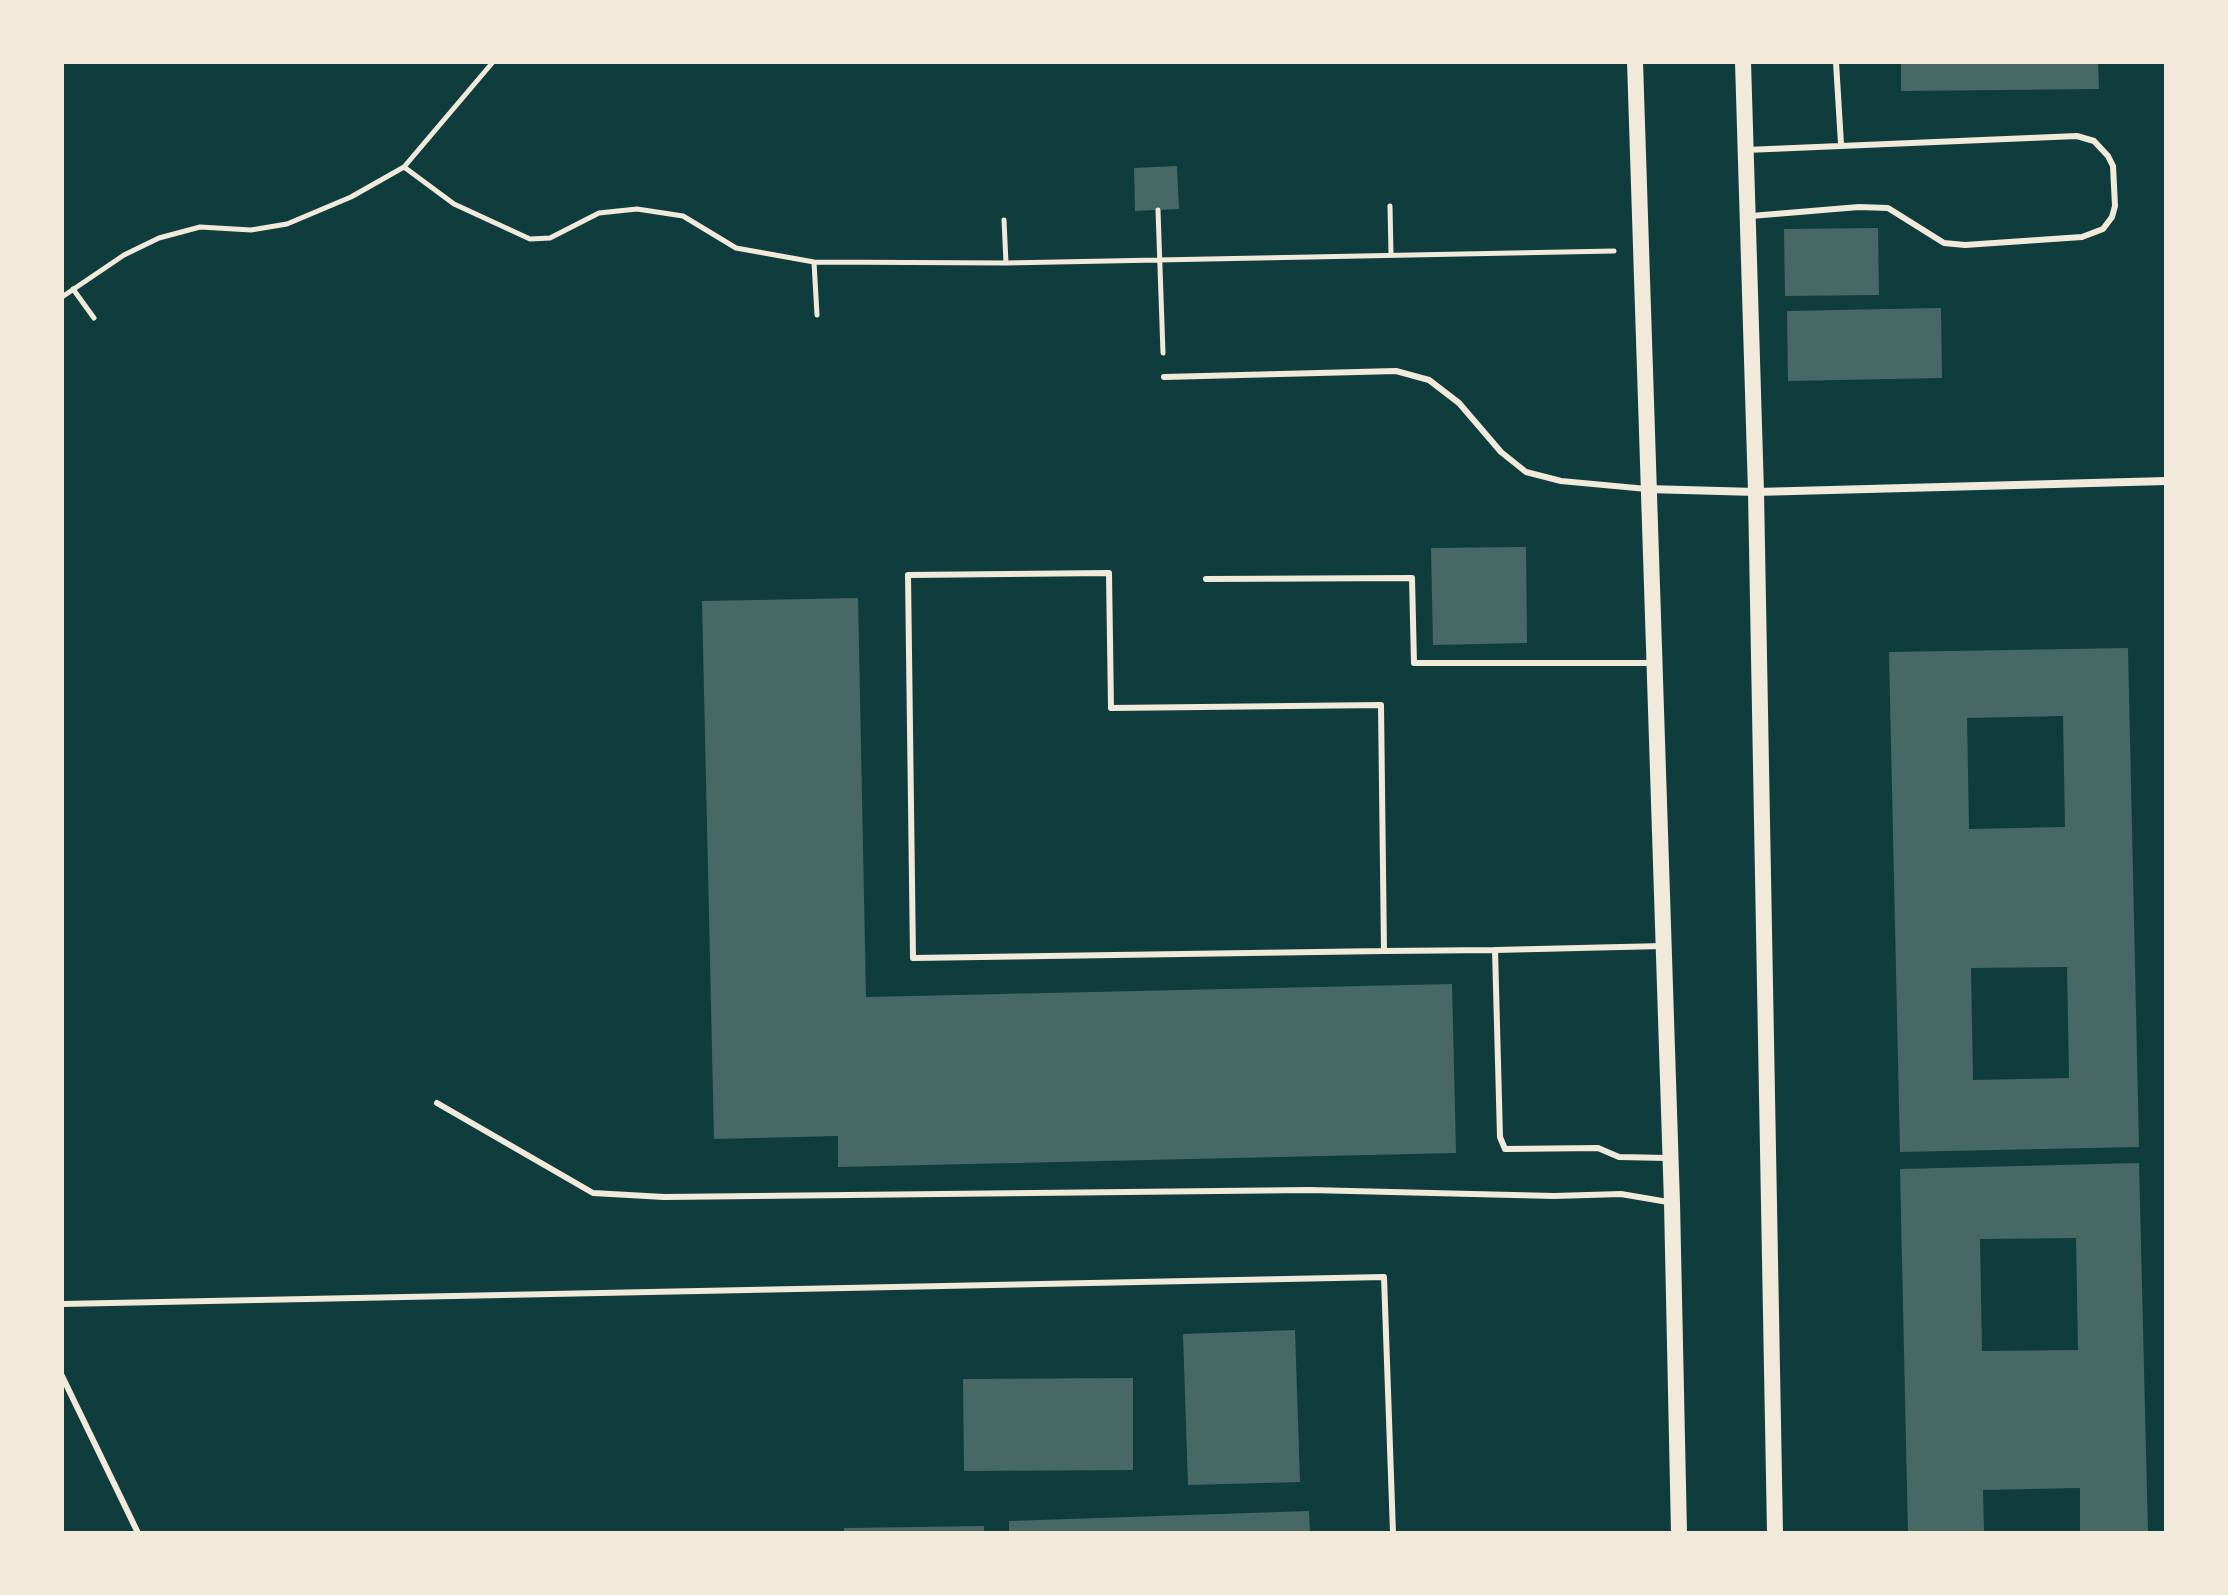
<!DOCTYPE html>
<html>
<head>
<meta charset="utf-8">
<style>
	body { margin:0 }
	#map { position:relative; width:2228px; height:1595px; overflow:hidden; background:#0f3d3e; font-family:Mulish,sans-serif }
	canvas { display:block }
	.frame { position:absolute; inset:0; border:64px solid #f1e9da; pointer-events:none }
</style>
</head>
<body>
<div id="map">
<canvas width="2228" height="1595"></canvas>
<div class="frame"></div>
</div>
<script>
const g = document.querySelector('canvas').getContext('2d');
g.lineJoin = 'round';
function fill(path, color) { g.fillStyle = color; g.fill(path, 'evenodd'); }
const shape = rows => new Path2D(rows.map(r => 'M' + r).join(''));
function strokePath(path, color, width, dash) { g.strokeStyle = color; g.lineWidth = width; g.lineCap = dash ? 'butt' : 'round'; g.setLineDash(dash || []); g.stroke(path); }
fill(shape([
	[1901,62,2098,62,2099,89,1901,91],
	[1177,166,1179,209,1135,211,1134,168],
	[1878,228,1879,295,1785,296,1784,229],
	[1941,308,1942,378,1788,381,1787,311],
	[1526,547,1527,643,1433,645,1431,548],
	[858,598,866,997,1452,984,1456,1153,838,1167,838,1136,714,1139,702,601],
	[2128,648,2139,1147,1900,1152,1889,652],
	[2063,716,2065,827,1969,829,1967,718],
	[2067,967,2069,1078,1973,1080,1971,968],
	[2139,1163,2148,1533,2080,1533,2080,1488,1983,1490,1984,1533,1908,1533,1900,1169],
	[2076,1238,2078,1350,1982,1351,1980,1239],
	[1295,1330,1300,1482,1188,1485,1183,1334],
	[1133,1378,1133,1470,964,1471,963,1379],
	[1309,1511,1310,1533,1009,1533,1009,1521],
	[984,1526,984,1533,844,1533,844,1528]
]), '#486865');
strokePath(shape([
	[404,167,454,204,530,239,550,238,599,213,637,209,683,216,736,248,814,262,1006,263,1614,251],
	[1390,206,1391,254],
	[1158,210,1163,353],
	[1004,220,1006,263],
	[814,262,817,315],
	[73,289,94,318],
	[62,297,124,255,159,238,200,227,251,230,287,224,351,197,404,167,493,62]
]), '#f1e9da', 5);
strokePath(shape([
	[1836,62,1841,144],
	[1746,150,2077,136,2094,141,2108,156,2113,166,2115,206,2112,217,2103,229,2082,237,1965,245,1944,243,1888,208,1859,207,1751,216],
	[1164,377,1396,371,1429,380,1459,403,1501,452,1526,472,1561,481,1647,489],
	[1206,579,1412,578,1414,663,1653,663],
	[1663,946,1495,950,1500,1137,1505,1149,1598,1148,1619,1157,1667,1158],
	[1384,951,913,958,908,575,1109,573,1111,708,1381,705,1384,951,1495,950],
	[437,1103,593,1193,664,1197,1310,1190,1554,1196,1621,1194,1668,1202],
	[62,1304,1384,1277,1393,1533],
	[62,1376,138,1533]
]), '#f1e9da', 6);
strokePath(shape([
	[1647,489,1756,492,2166,481]
]), '#f1e9da', 8);
strokePath(shape([
	[1635,62,1672,1203,1679,1533],
	[1743,62,1756,492,1775,1533]
]), '#f1e9da', 16);
</script>
</body>
</html>
